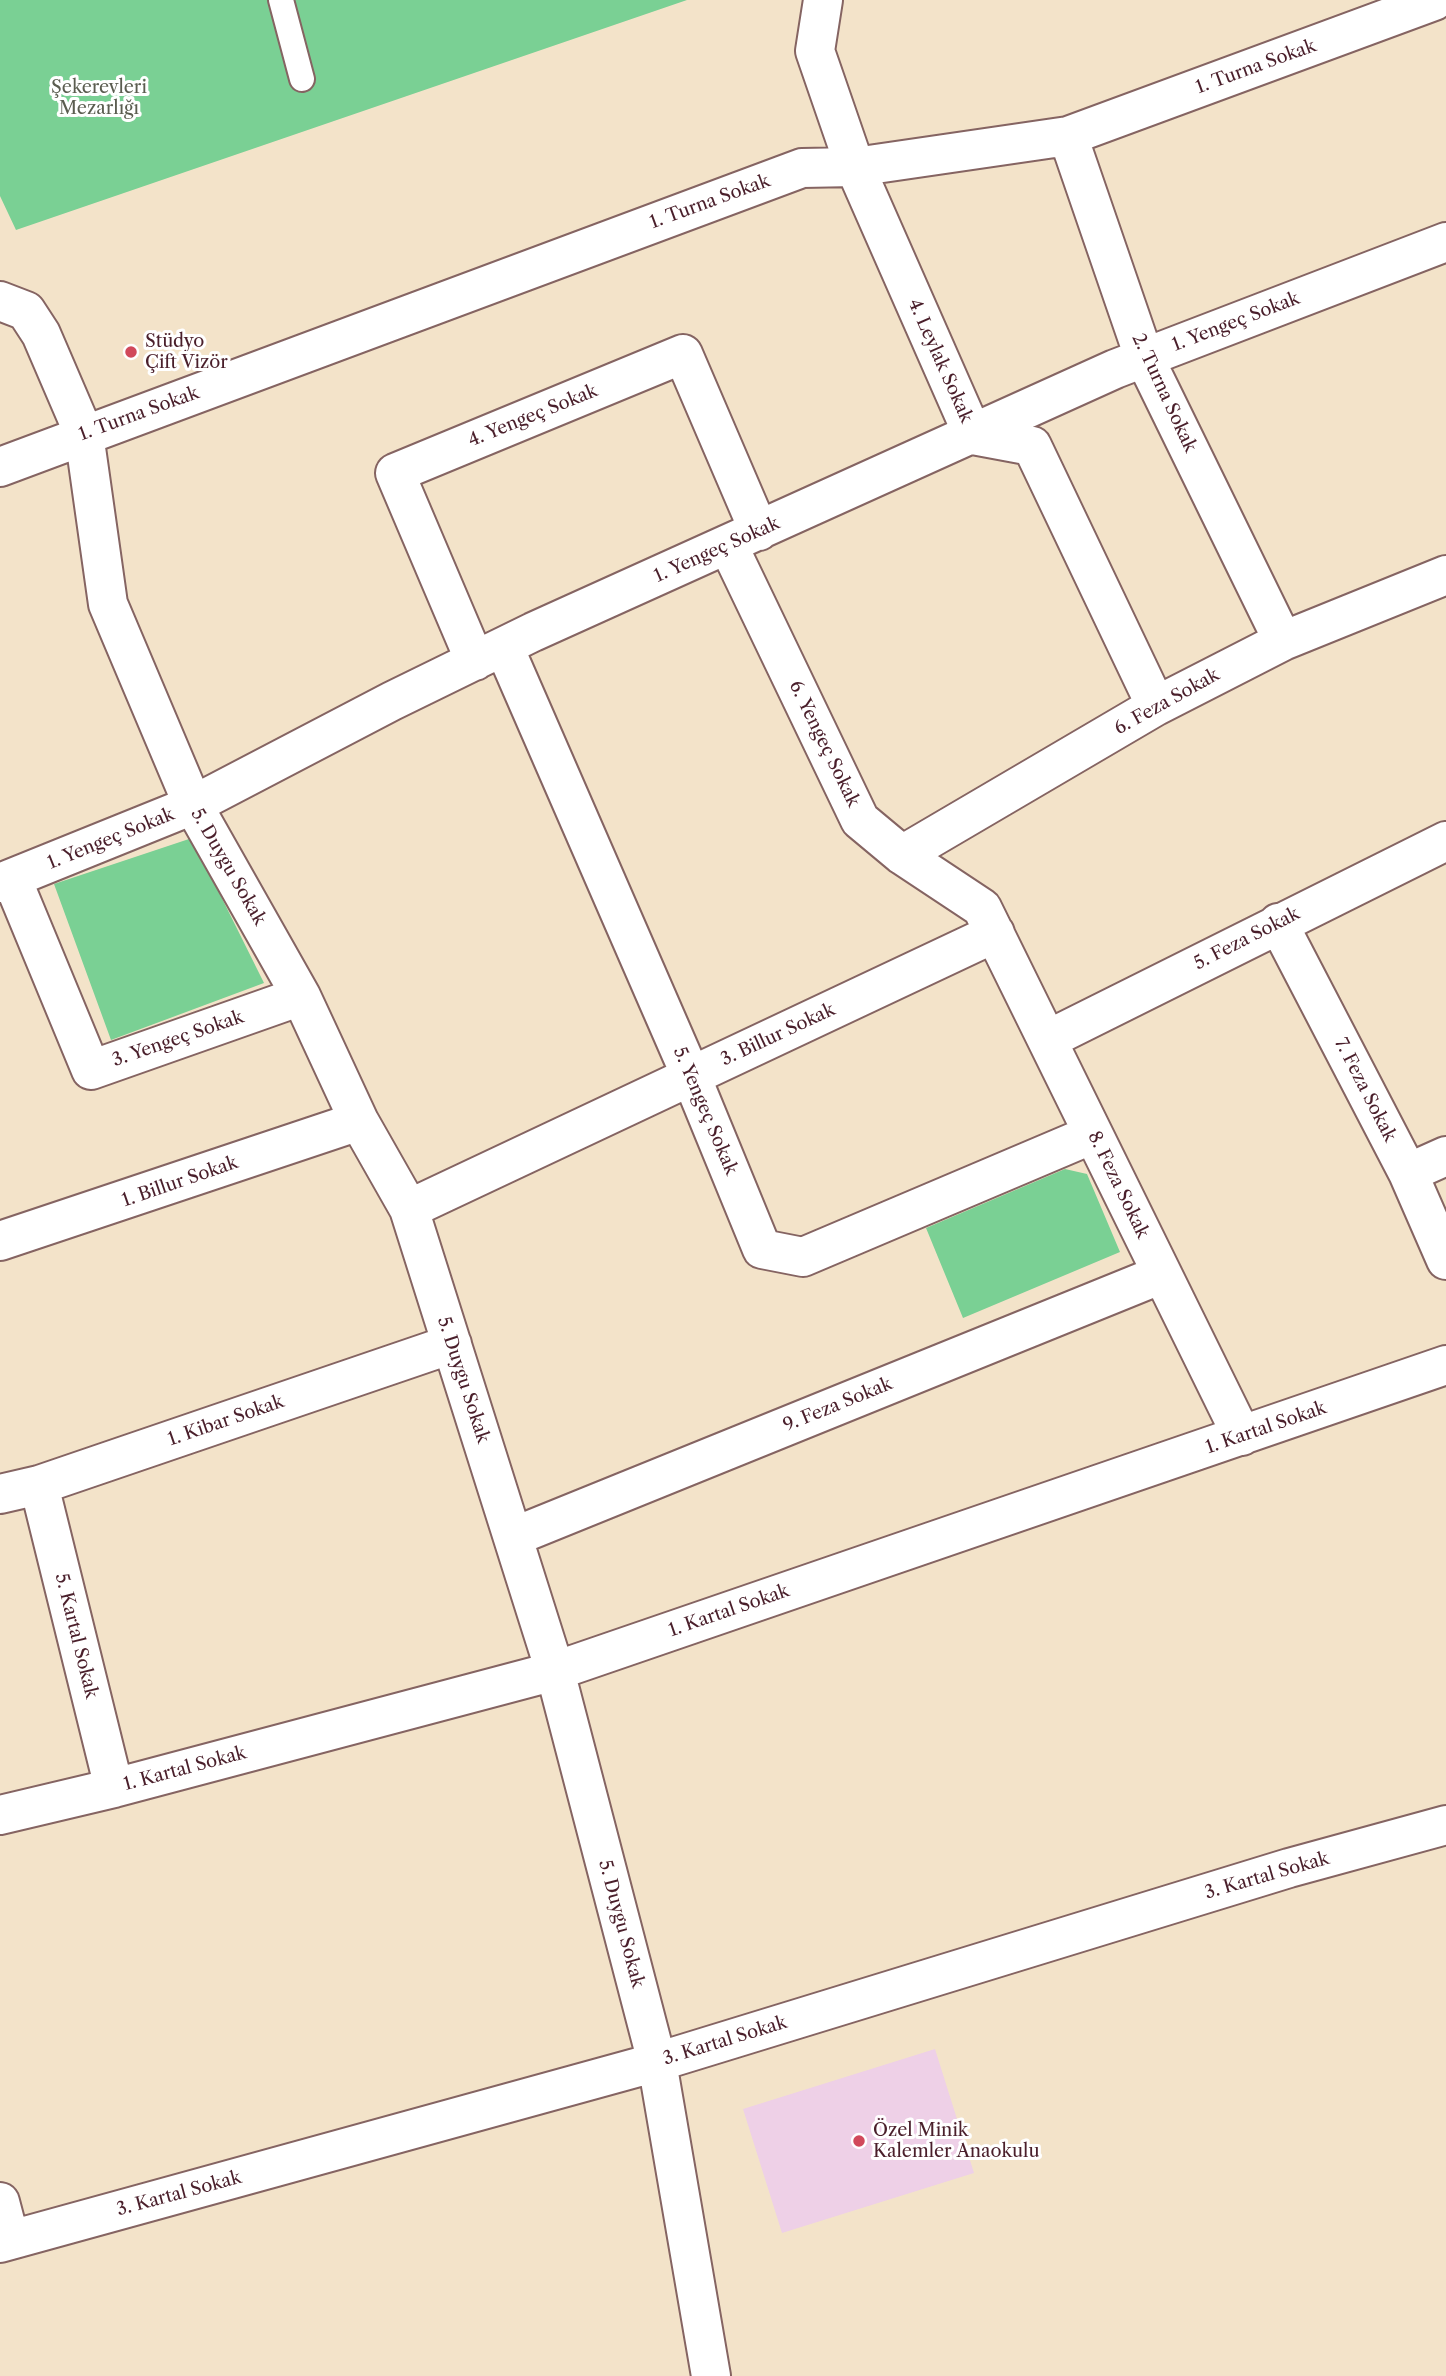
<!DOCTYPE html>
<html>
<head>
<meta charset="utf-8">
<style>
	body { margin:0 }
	canvas { display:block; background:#f3e3c9 }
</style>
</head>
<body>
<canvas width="1446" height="2376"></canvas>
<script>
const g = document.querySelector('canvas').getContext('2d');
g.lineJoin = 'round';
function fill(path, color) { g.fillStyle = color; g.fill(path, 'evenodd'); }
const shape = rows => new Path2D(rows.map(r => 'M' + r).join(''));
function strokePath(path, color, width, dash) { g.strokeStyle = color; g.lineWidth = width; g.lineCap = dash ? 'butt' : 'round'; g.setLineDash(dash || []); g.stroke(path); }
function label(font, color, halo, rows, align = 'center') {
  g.font = font + ' "Libre Caslon Text",serif'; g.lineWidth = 6; g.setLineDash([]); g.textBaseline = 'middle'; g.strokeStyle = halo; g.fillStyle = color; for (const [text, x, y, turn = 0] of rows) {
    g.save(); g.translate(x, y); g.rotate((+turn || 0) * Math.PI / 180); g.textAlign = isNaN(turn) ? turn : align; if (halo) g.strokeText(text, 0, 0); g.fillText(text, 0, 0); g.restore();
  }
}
fill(shape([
	[935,2049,974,2173,782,2233,743,2109]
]), '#eed0e7');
fill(shape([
	[0,0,687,0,16,230,0,196],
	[192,838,264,983,111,1040,54,884],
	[1065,1169,1087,1174,1120,1252,963,1318,926,1228]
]), '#7ad094');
const service = shape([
	[281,0,302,79]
]);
const minor = shape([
	[823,0,815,51,855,167,973,435,1032,446,1156,706],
	[1068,136,1144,357,1283,641],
	[0,301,26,311,41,334,84,434,108,604,193,805,301,996,359,1121,409,1209,555,1671,657,2062,711,2376],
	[0,467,802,168,855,167,1068,136,1434,1],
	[728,545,860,820,902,855,982,908,1242,1436],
	[504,647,691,1076,762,1249,803,1257,1093,1134],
	[475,661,395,473,683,354,759,531],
	[902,855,1156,706,1283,641,1446,575],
	[12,879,91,1070,301,996],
	[0,883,193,805,392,701,533,632,1115,369,1446,242],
	[1278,923,1408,1173,1446,1260],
	[1049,1039,1446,841],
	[1408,1173,1446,1156],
	[409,1209,995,933],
	[0,1241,359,1121],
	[39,1485,114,1788],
	[0,1494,39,1485,452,1344],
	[513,1537,1162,1274],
	[0,1815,114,1788,555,1671,1446,1365],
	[0,2202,10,2240],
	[0,2243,657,2062,1289,1868,1446,1825]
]);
strokePath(service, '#856462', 28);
strokePath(minor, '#856462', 42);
strokePath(service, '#fff', 24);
strokePath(minor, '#fff', 38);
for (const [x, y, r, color] of [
	[131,352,7,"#d1495b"],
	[859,2141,7,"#d1495b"]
]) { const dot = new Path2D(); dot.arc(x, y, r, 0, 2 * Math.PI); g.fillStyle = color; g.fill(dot); strokePath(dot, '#fff', 2.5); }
label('18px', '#4a1f2b', '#fff', [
	["1. Turna Sokak",1256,67,-20],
	["1. Turna Sokak",710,202,-20],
	["1. Yengeç Sokak",1236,322,-21],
	["4. Leylak Sokak",940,361,66],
	["2. Turna Sokak",1164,393,65],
	["1. Turna Sokak",139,414,-20],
	["4. Yengeç Sokak",533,416,-22],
	["1. Yengeç Sokak",717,550,-24],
	["6. Feza Sokak",1167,702,-29],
	["6. Yengeç Sokak",824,744,64],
	["1. Yengeç Sokak",111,839,-22],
	["5. Duygu Sokak",228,867,60],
	["5. Feza Sokak",1247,939,-27],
	["3. Billur Sokak",778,1035,-25],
	["3. Yengeç Sokak",178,1039,-19],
	["7. Feza Sokak",1365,1090,63],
	["5. Yengeç Sokak",705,1111,67],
	["1. Billur Sokak",180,1182,-19],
	["8. Feza Sokak",1118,1185,64],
	["5. Duygu Sokak",463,1380,72],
	["9. Feza Sokak",838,1405,-22],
	["1. Kibar Sokak",226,1421,-19],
	["1. Kartal Sokak",1266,1428,-19],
	["1. Kartal Sokak",729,1611,-19],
	["5. Kartal Sokak",76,1636,76],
	["1. Kartal Sokak",185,1769,-15],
	["3. Kartal Sokak",1267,1876,-16],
	["5. Duygu Sokak",621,1924,75],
	["3. Kartal Sokak",725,2041,-17],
	["3. Kartal Sokak",179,2194,-15]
]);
label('18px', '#5b5d50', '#fff', [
	["Şekerevleri",99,88],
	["Mezarlığı",99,109]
]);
label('18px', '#4a1f2b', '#fff', [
	["Stüdyo",145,342],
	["Çift Vizör",145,363],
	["Özel Minik",873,2131],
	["Kalemler Anaokulu",873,2152]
], 'left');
</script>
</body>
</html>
